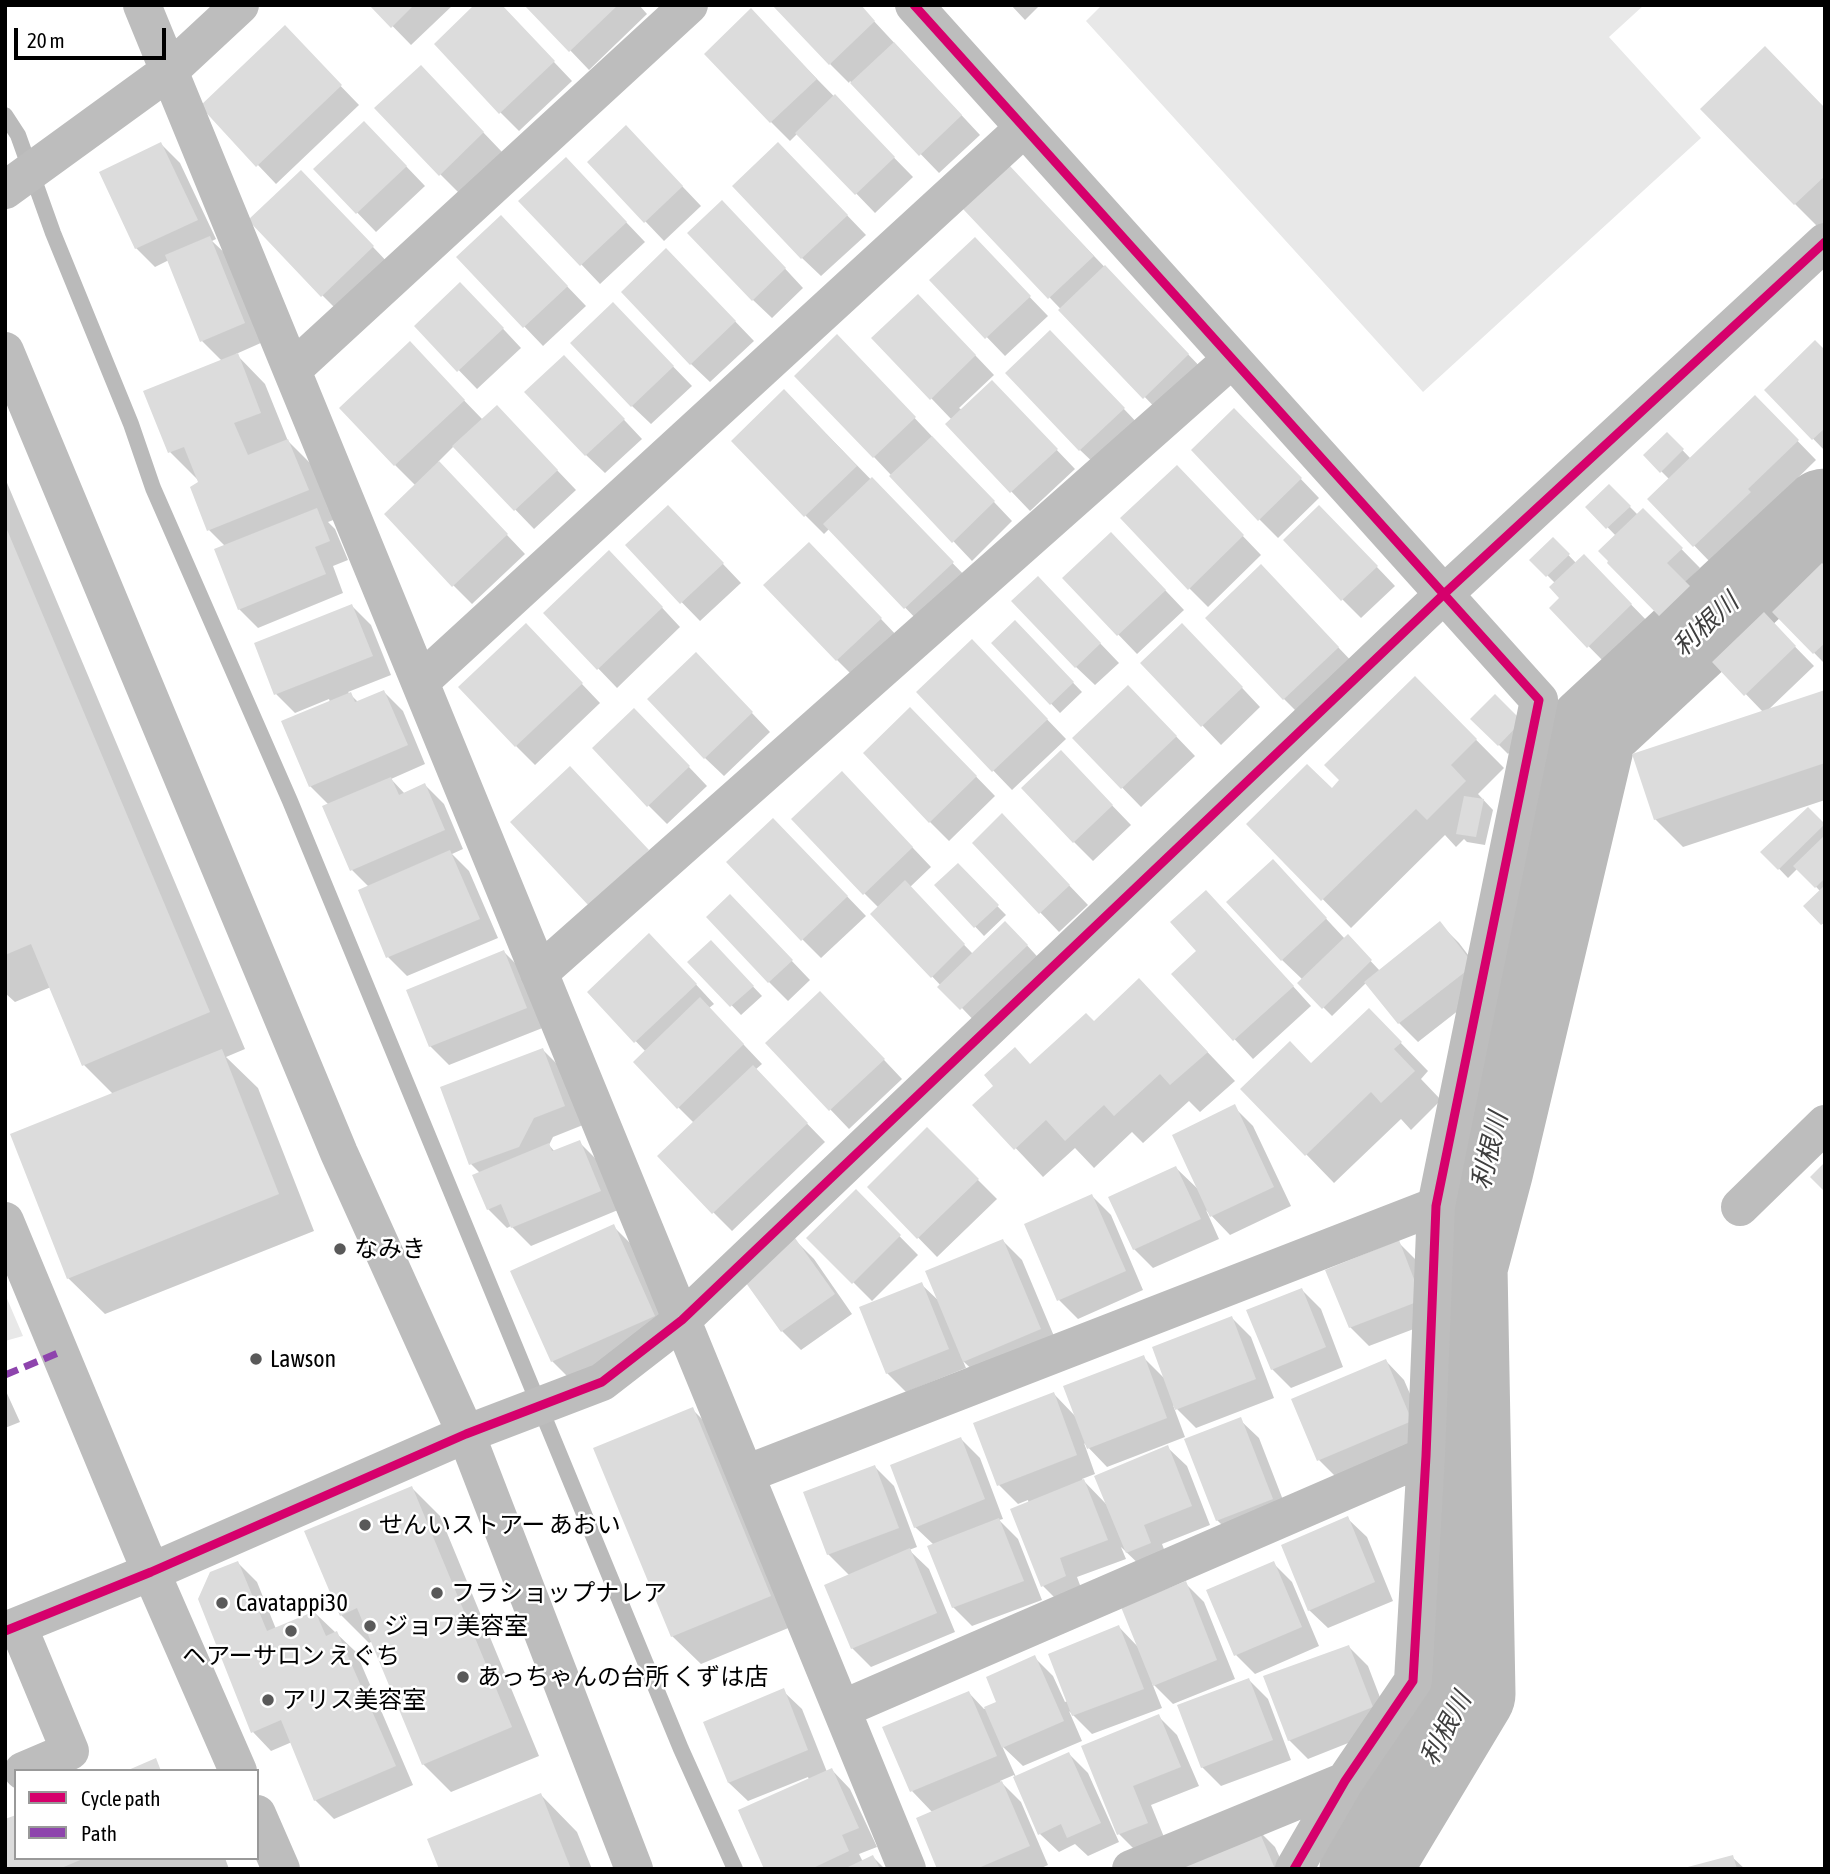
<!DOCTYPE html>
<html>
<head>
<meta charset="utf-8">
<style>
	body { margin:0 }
	#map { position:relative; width:1830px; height:1874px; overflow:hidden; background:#fff; font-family:"Asap Condensed",sans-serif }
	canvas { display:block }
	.frame { position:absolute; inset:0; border:7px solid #000; pointer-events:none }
	.legend { position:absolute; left:14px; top:1769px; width:245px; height:91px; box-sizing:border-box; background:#fff; border:2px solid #999; margin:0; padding:9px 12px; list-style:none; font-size:21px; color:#000 }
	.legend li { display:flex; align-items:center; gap:14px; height:35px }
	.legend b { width:35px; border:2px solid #999 }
	.scale { position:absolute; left:14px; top:28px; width:152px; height:32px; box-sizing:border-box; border:4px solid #000; border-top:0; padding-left:9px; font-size:21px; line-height:24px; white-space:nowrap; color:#000; -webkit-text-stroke:5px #fff; paint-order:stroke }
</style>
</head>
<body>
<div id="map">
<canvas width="1830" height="1874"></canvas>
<div class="frame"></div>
<ul class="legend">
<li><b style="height:9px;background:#d6006c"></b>Cycle path</li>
<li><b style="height:9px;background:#8e44ad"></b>Path</li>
</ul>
<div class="scale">20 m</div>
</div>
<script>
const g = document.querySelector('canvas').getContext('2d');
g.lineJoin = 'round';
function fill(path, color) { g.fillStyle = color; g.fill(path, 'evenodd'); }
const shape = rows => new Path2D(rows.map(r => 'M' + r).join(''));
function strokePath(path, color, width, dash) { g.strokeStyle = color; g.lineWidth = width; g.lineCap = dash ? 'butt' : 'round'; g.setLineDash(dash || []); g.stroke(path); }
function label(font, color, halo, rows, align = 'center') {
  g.font = font + ' "Asap Condensed","Noto Sans JP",sans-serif'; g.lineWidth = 5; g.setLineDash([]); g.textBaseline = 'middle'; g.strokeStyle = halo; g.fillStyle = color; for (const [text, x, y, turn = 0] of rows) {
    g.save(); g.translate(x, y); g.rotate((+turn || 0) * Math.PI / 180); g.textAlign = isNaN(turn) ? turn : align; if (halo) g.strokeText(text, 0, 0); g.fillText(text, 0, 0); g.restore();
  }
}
fill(shape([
	[1102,5,1644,5,1609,37,1701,138,1423,392,1086,21],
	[5,1294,23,1336,5,1341]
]), '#e8e8e8');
fill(shape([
	[372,5,453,5,411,45],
	[500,5,572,81,519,131,500,112],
	[527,5,639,5,647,14,589,70],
	[859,5,980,135,939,173,850,81,849,83,830,64],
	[1011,5,1040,5,1025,20],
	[769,30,913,177,875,213,798,133,790,141,771,122],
	[303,47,359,105,276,184,202,106],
	[439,86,502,152,459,193,440,174],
	[1703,109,1825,109,1825,231,1823,232,1795,204],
	[383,142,425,186,376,232,315,169],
	[161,144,180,163,216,239,212,241,229,257,263,342,236,354,265,384,288,441,316,469,336,519,328,522,335,529,348,560,333,566,343,593,258,628,239,609,225,546,209,530,206,479,198,480,170,452,222,361,202,341,169,260,155,267,136,248],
	[645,147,701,206,664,241,589,162],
	[797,163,866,235,821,276,802,258],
	[584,178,645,242,600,284,521,201],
	[1028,187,1207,374,1163,416,965,209],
	[320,191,391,266,341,314,322,295],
	[741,221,803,288,772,318,753,300],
	[519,236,586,306,543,346,458,257],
	[993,259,1048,316,1005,356,932,280],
	[685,269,754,341,710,382,691,364],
	[479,303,521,348,477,389,416,326],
	[937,315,994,375,959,408,962,410,1010,401,1075,469,1030,511,947,424,952,420,931,398],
	[632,324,692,386,651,424,632,406],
	[1069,351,1142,428,1099,468,1080,450],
	[1825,352,1825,451,1766,390],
	[856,356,1012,521,972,561,874,457],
	[428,363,483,420,515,426,576,490,534,529,454,446,438,462,525,554,472,604,453,585,416,486,395,465],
	[583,376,642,439,605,473,586,455],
	[1755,397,1816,460,1766,509,1769,512,1713,565,1649,499,1670,480,1645,455,1667,434,1691,459],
	[803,410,971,582,924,627,829,529,824,534,805,515],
	[1253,429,1319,498,1278,538,1259,519],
	[5,478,245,1049,226,1057,258,1088,314,1231,105,1314,68,1278,113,1094,84,1065,51,987,15,1002,5,993],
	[1195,486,1261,555,1208,607,1189,588],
	[1609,486,1638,515,1643,510,1700,568,1685,583,1707,606,1679,634,1660,615,1616,536,1588,507],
	[687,526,741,583,700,621,627,546],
	[1338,526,1395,586,1361,618,1342,599],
	[1553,539,1577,564,1584,556,1650,624,1607,665,1551,608,1562,598,1556,584,1532,560],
	[1130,553,1184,610,1137,654,1064,578],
	[828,563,899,638,856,679,837,660],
	[1825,568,1825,664,1774,612],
	[628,571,680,627,617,688,545,613],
	[1280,586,1357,667,1303,718,1284,699],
	[1057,598,1119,663,1095,685,1076,667],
	[352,606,371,625,391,675,348,692,359,703,384,692,403,711,425,764,391,779,405,794,425,785,444,804,463,849,452,854,469,871,498,938,407,976,388,957,360,891,369,887,352,870,329,805,310,786,330,702,329,699,295,713,276,694],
	[1764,615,1814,666,1767,711,1825,692,1825,800,1683,847,1655,819,1763,712,1715,662],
	[1015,622,1082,692,1060,713,993,643],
	[544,644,600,703,535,765,516,746],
	[1201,644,1260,707,1221,745,1143,663],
	[990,660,1066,739,1012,790,918,692],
	[715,674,770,732,724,776,705,758],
	[1415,678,1504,768,1478,794,1493,810,1485,845,1467,842,1464,839,1456,847,1445,835,1351,928,1249,824,1332,791],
	[1147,706,1195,756,1141,807,1074,738],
	[1473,719,1530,731,1508,754],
	[929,728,995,796,949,841,930,822],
	[653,729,707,786,667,824,648,805],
	[1080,772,1131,825,1093,861,1074,842],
	[860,792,931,867,909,888,973,954,1024,942,1045,965,980,1027,873,914,879,908,864,893],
	[1808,809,1825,826,1825,926,1806,906,1821,892,1798,868,1788,878,1763,852],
	[1021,835,1088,905,1059,932,974,843],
	[792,839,866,916,821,958,802,939],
	[958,866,1006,915,984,936,936,885],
	[1291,881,1345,939,1348,937,1380,971,1440,924,1459,943,1491,985,1418,1042,1399,1023,1367,982,1332,1016,1299,983,1303,980,1282,960],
	[1225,911,1311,1006,1253,1059,1174,974,1199,951],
	[748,915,810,980,788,1001,769,982],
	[711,942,762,996,741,1015,690,962],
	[504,952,523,971,545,1027,449,1065,430,1046],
	[668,954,714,1004,709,1008,762,1064,755,1070,825,1142,732,1231,713,1212,694,1123,678,1107,646,1052,589,992],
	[1139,980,1235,1081,1200,1112,1189,1101,1143,1143,1132,1132,1094,1168,1075,1148,1043,1177,975,1105,1094,1023],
	[839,1012,902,1079,849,1129,767,1043],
	[1397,1039,1428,1071,1421,1079,1441,1100,1411,1130,1401,1119,1334,1183,1243,1089],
	[543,1050,562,1069,583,1125,553,1137,549,1145,555,1152,579,1142,598,1161,618,1210,531,1246,511,1226,507,1228,488,1209,481,1174,471,1164,442,1088],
	[1234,1107,1253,1126,1291,1206,1230,1235,1206,1210,1219,1239,1153,1268,1134,1249,1176,1168,1200,1191],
	[927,1129,997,1199,937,1257,869,1187],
	[856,1192,918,1255,872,1301,809,1238],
	[1092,1196,1111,1215,1143,1290,1078,1319,1059,1300],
	[613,1226,632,1245,673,1335,571,1380,552,1361],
	[795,1240,814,1259,852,1314,801,1350,782,1331],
	[1003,1241,1022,1260,1059,1348,983,1380,963,1361,966,1368,906,1392,887,1373,921,1284,940,1302],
	[1398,1242,1417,1261,1440,1319,1369,1346,1350,1327],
	[1302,1290,1321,1309,1343,1367,1291,1388,1272,1369],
	[1232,1318,1251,1337,1274,1398,1196,1428,1173,1405,1185,1437,1107,1467,1084,1443,1095,1474,1082,1479,1108,1506,1168,1448,1187,1466,1210,1525,1162,1544,1169,1562,1146,1571,1121,1547,1126,1559,1077,1577,1084,1596,1062,1605,1043,1586,1028,1500,1018,1504,999,1485,1054,1394,1076,1417,1143,1357,1166,1380],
	[1386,1361,1404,1380,1430,1440,1338,1479,1319,1460,1293,1400],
	[5,1389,20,1422,5,1428],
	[692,1409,720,1437,798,1624,701,1664,672,1636],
	[1240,1420,1259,1438,1290,1518,1236,1539,1217,1520],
	[961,1439,980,1458,1003,1519,999,1520,1018,1539,1042,1600,972,1626,953,1607,934,1545,915,1527],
	[875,1467,894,1486,917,1547,909,1550,929,1569,955,1632,871,1667,852,1648,850,1576,828,1554],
	[412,1488,440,1516,539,1756,451,1792,423,1764,373,1641,369,1643,341,1615],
	[1348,1519,1367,1537,1393,1601,1328,1628,1309,1610],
	[238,1563,257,1582,276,1629,315,1613,356,1652,413,1785,334,1819,315,1800,292,1742,271,1751,253,1732],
	[1273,1563,1292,1582,1319,1646,1255,1674,1236,1655],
	[1185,1583,1204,1602,1235,1679,1173,1704,1152,1683,1162,1708,1092,1734,1069,1711,1082,1741,1023,1766,1002,1746,1016,1777,1069,1754,1088,1773,1119,1842,1088,1856,1075,1844,1059,1852,1040,1834,1014,1775,1000,1781,1021,1802,1048,1865,1039,1869,939,1869,933,1813,912,1791,969,1693,984,1709,999,1703,1034,1657,1053,1676,1065,1702,1068,1701,1119,1627,1139,1648],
	[1349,1647,1368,1666,1391,1726,1308,1759,1289,1740],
	[1249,1680,1268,1699,1291,1760,1221,1786,1202,1767],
	[783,1691,802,1709,827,1772,832,1770,850,1789,877,1847,859,1854,863,1862,873,1857,885,1869,766,1869,809,1780,808,1777,748,1801,729,1783,705,1723],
	[1158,1716,1177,1735,1199,1786,1151,1805,1166,1842,1138,1853,1119,1834,1083,1747],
	[541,1795,577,1832,592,1869,441,1869],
	[1256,1828,1275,1847,1285,1869,1163,1869],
	[1732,1857,1745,1869,1687,1869],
	[16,1858,225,1858,229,1869,5,1869]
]), '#0003');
strokePath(shape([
	[5,115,18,135,53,233,131,424,153,488,290,801,681,1749,735,1869]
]), '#bababa', 16);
strokePath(shape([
	[1365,1869,1470,1694,1462,1267,1488,1169,1592,730,1825,514]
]), '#bababa', 91);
fill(shape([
	[369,5,414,5,391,28],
	[474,5,502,5,555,61,499,114,434,44],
	[524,5,618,5,569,52],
	[772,5,861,5,875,21,829,65],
	[751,8,817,79,770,123,704,54],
	[285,25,342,85,256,167,200,106],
	[894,42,962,115,919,156,850,83],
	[1765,46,1825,108,1825,176,1794,205,1700,109],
	[421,65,484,132,439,176,374,108],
	[835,94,895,157,855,195,795,133],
	[364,121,407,166,356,214,313,169],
	[626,125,683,186,644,223,587,162],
	[161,142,198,220,135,249,99,172],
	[778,142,848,215,801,259,732,186],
	[566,157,627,222,580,266,518,201],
	[1009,165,1094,256,1048,299,963,209],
	[301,170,374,246,321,297,248,220],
	[722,200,786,268,752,301,687,233],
	[501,215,568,286,523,328,456,257],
	[210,236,245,323,200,342,165,255],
	[975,237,1031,296,985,339,929,280],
	[666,248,736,321,690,365,621,292],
	[1105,265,1189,354,1143,399,1058,310],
	[460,282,504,328,457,372,414,326],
	[918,294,976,355,930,400,871,338],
	[613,302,674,366,631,407,570,343],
	[1050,330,1125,408,1079,451,1005,373],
	[837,334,916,417,873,458,794,376],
	[1815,340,1825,350,1825,428,1812,440,1764,390],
	[410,341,465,400,394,466,339,408],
	[238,353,261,413,234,423,248,455,288,439,309,490,207,531,190,487,198,482,184,447,168,453,143,391],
	[564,355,625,419,585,456,524,392],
	[992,380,1058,449,1010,493,945,424],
	[784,389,857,466,804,517,731,441],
	[1755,395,1799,440,1748,489,1751,492,1693,547,1647,499],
	[497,405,558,470,514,511,452,446],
	[1234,408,1302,478,1258,521,1191,450],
	[1667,432,1684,449,1660,473,1643,455],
	[932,436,995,501,952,543,889,476],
	[439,461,508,534,452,587,384,514],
	[1177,465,1244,535,1188,590,1120,518],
	[872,477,954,562,904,609,823,524],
	[1609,484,1631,506,1606,529,1585,507],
	[668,505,724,563,680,604,625,545],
	[1319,505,1378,566,1341,601,1283,540],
	[317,508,330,541,315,547,326,574,238,610,214,549],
	[1643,508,1683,548,1667,563,1690,586,1659,616,1607,563,1608,561,1598,551],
	[5,525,210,1012,82,1066,31,944,5,955],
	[1111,532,1166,590,1117,636,1062,578],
	[1553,537,1570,554,1546,577,1529,560],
	[809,542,882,618,836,661,763,585],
	[609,550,663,607,597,670,543,613],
	[1584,554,1632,604,1587,648,1549,608,1559,598,1549,587],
	[1822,563,1825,566,1825,643,1813,654,1772,612],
	[1261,564,1339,647,1283,700,1205,618],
	[1038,576,1101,643,1075,668,1011,601],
	[352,604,373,656,274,695,254,643],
	[1764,612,1796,646,1744,696,1712,662],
	[1015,620,1074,682,1050,705,991,643],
	[526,623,583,683,515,747,458,687],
	[1182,623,1243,687,1201,727,1140,663],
	[972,639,1048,719,992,772,916,692],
	[696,652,753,712,704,759,647,699],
	[1415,676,1477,739,1451,765,1466,781,1427,820,1416,809,1321,901,1246,824,1307,764,1332,788,1339,780,1324,765],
	[1128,685,1177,736,1121,789,1072,738],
	[384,690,408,745,309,787,281,721,351,692,355,702],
	[1825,690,1825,763,1654,820,1632,754],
	[1495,694,1522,721,1498,746,1470,719],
	[910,707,977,776,929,823,863,753],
	[634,708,690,766,647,807,592,748],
	[1061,750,1113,805,1073,843,1021,788],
	[570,766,649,850,589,906,510,822],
	[842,771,913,847,863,895,791,819],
	[391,777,399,795,425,783,445,830,350,871,322,806],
	[1464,796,1484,799,1476,837,1456,834],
	[1808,807,1825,824,1778,870,1760,852],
	[1002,813,1070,885,1039,914,972,843],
	[773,818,848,896,801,941,726,862],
	[1825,835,1825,878,1815,888,1793,866],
	[450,850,480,919,386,958,358,890],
	[1273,859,1327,918,1281,961,1226,902],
	[958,863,999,905,974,928,934,885],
	[905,880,965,944,931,978,870,914],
	[1825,885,1825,922,1821,925,1803,906],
	[1206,890,1294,986,1233,1041,1171,974,1196,951,1170,922],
	[730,894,793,960,768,983,706,917],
	[1005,921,1028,945,960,1010,937,987],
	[1440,921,1474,965,1398,1024,1364,982],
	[649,933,697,984,634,1043,587,992],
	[1348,934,1372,960,1322,1009,1297,983],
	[711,940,754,986,730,1007,687,962],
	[504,950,527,1008,429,1047,406,990],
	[1139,978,1208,1052,1170,1085,1160,1074,1114,1116,1104,1105,1065,1141,1046,1120,1014,1150,972,1105,993,1086,984,1075,1015,1047,1030,1064,1086,1013,1094,1021],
	[820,991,885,1059,829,1111,765,1043],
	[700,997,744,1044,677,1109,633,1062],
	[1369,1008,1402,1042,1394,1049,1415,1071,1381,1103,1371,1092,1305,1156,1240,1089,1290,1041,1311,1063],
	[543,1048,565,1106,534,1118,519,1147,469,1165,440,1087],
	[222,1049,279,1194,67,1279,10,1134],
	[753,1065,808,1123,712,1214,657,1156],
	[1235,1104,1274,1187,1210,1217,1172,1135],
	[927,1127,979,1179,917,1239,867,1187],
	[580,1140,601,1191,511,1228,501,1204,487,1210,472,1175,549,1143,552,1151],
	[1825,1162,1825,1192,1810,1177],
	[1176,1166,1201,1219,1133,1250,1108,1197],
	[856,1189,901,1235,852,1284,806,1238],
	[1092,1194,1126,1271,1057,1301,1024,1224],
	[614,1224,655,1316,551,1362,510,1271],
	[795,1238,835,1294,781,1332,741,1276],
	[1003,1239,1041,1329,963,1362,925,1271],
	[1399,1240,1422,1300,1349,1328,1325,1270],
	[922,1282,949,1349,886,1374,859,1307],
	[1302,1288,1326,1347,1271,1370,1246,1310],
	[1232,1316,1256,1379,1175,1410,1152,1347],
	[1144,1355,1167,1418,1087,1449,1063,1386],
	[1386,1359,1412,1421,1317,1461,1291,1399],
	[1054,1392,1077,1455,997,1486,973,1423],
	[693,1407,771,1596,671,1637,593,1448],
	[1241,1417,1273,1499,1216,1521,1184,1439],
	[961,1437,985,1499,914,1528,890,1465],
	[1168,1445,1192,1506,1144,1525,1151,1543,1126,1553,1094,1476],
	[875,1465,899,1528,827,1555,803,1492],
	[1084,1479,1108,1540,1060,1558,1066,1576,1041,1587,1010,1509],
	[412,1486,512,1727,422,1765,357,1608,340,1616,304,1531],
	[1348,1516,1375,1582,1308,1611,1281,1545],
	[999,1518,1024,1581,952,1608,927,1546],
	[910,1548,937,1613,851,1649,824,1585],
	[238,1561,267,1631,315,1611,326,1636,337,1631,396,1766,314,1801,281,1720,251,1733,198,1599,210,1572],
	[1274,1561,1302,1627,1234,1656,1206,1590],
	[1186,1581,1217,1660,1153,1686,1121,1607],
	[1119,1625,1144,1689,1072,1716,1048,1654],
	[1349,1645,1373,1707,1288,1741,1263,1676],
	[1035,1655,1064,1721,1002,1748,984,1707,996,1702,986,1677],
	[1249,1678,1273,1740,1201,1768,1177,1705],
	[784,1688,808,1750,728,1783,703,1722],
	[969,1691,997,1756,910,1792,882,1727],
	[1159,1714,1181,1767,1133,1786,1148,1823,1117,1835,1081,1746],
	[1069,1752,1101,1823,1067,1838,1061,1824,1038,1835,1013,1777],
	[156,1758,161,1771,126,1771],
	[832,1768,859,1828,842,1835,849,1851,811,1869,764,1869,738,1810],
	[1002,1781,1030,1846,976,1869,937,1869,916,1818],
	[541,1793,571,1869,439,1869,427,1839],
	[16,1815,16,1858,85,1858,59,1869,5,1869,5,1819],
	[1257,1826,1275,1869,1161,1869],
	[873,1855,880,1869,844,1869],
	[1733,1855,1737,1869,1684,1869,1684,1868]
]), '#dcdcdc');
strokePath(shape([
	[142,5,907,1869],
	[914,5,1539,700,1436,1206,1426,1456,1413,1681,1345,1781,1294,1869],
	[5,190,169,71,240,5],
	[5,351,339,1153,466,1434,634,1869],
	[292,370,689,5],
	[420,682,1024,128],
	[539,973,1232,359],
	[1740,1207,1825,1124],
	[5,1221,151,1572,238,1771],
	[746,1474,1436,1206],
	[18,1626,70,1751,23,1771],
	[5,1631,151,1572,466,1434,602,1382,682,1320,1444,594,1825,242],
	[842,1709,1426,1456],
	[257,1814,281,1869],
	[1131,1869,1345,1781]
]), '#bdbdbd', 38);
strokePath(shape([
	[5,1375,58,1353]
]), '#8e44ad', 7, [14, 7]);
strokePath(shape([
	[914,5,1539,700,1436,1206,1426,1456,1413,1681,1345,1781,1294,1869],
	[5,1631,151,1572,466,1434,602,1382,682,1320,1444,594,1825,242]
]), '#d6006c', 9);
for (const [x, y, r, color] of [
	[340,1249,7,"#595959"],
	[256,1359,7,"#595959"],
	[365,1525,7,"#595959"],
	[437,1593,7,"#595959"],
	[222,1603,7,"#595959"],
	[370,1626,7,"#595959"],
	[291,1631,7,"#595959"],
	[463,1677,7,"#595959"],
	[268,1700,7,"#595959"]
]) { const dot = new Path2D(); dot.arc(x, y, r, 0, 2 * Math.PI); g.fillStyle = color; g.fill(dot); strokePath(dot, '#fff', 2.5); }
label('24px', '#000', '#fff', [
	["なみき",354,1249],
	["Lawson",270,1359],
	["せんいストアー あおい",379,1525],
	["フラショップナレア",451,1593],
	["Cavatappi30",236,1603],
	["ジョワ美容室",384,1626],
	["ヘアーサロン えぐち",291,1656,"center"],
	["あっちゃんの台所 くずは店",477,1677],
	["アリス美容室",282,1700]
], 'left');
label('italic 26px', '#3e3e3e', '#fff', [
	["利根川",1706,625,-43],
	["利根川",1490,1151,-76],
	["利根川",1446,1729,-62]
]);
</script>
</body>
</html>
